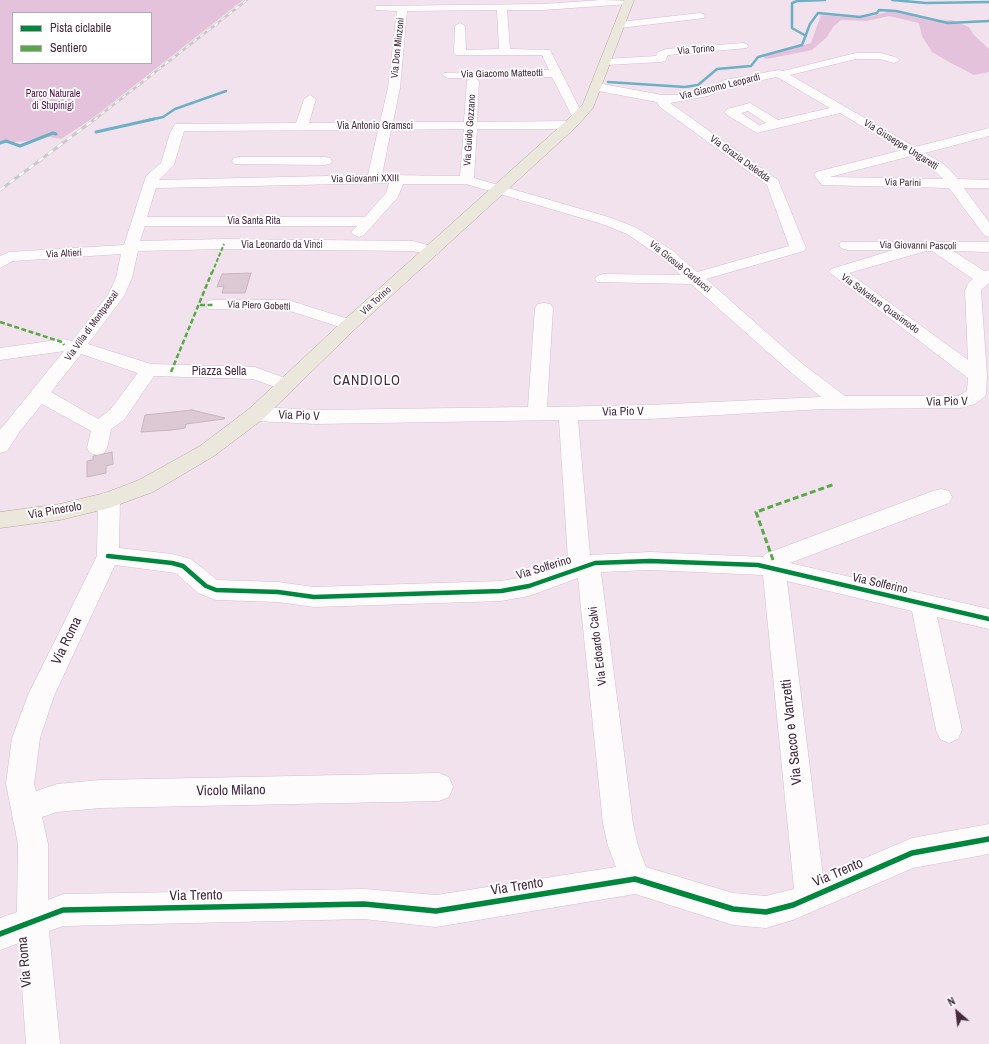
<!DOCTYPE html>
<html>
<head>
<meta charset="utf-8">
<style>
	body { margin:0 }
	#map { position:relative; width:989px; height:1044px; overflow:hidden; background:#f2e2ed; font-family:"Archivo Narrow",sans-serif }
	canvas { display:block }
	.legend { position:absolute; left:12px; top:12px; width:140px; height:52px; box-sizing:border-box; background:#fff; border:1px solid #b4a9b1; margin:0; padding:5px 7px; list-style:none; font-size:12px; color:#44283d }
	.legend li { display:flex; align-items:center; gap:8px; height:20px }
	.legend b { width:20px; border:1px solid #b4a9b1 }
	.north { position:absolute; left:937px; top:992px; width:40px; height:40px; -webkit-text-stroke:3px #fff; paint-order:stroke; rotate:332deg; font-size:11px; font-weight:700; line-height:16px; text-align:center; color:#44283d }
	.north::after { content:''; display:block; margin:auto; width:14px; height:18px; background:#44283d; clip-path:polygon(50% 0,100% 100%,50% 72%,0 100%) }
</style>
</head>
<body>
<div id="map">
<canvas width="989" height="1044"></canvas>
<ul class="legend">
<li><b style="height:5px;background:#00873e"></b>Pista ciclabile</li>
<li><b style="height:5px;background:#56aa46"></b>Sentiero</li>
</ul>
<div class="north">N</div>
</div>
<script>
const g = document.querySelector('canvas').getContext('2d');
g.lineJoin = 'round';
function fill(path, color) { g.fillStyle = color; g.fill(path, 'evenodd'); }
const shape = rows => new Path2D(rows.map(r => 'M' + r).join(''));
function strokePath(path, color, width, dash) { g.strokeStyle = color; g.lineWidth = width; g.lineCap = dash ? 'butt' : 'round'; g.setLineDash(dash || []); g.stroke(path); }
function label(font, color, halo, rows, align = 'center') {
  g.font = font + ' "Archivo Narrow",sans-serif'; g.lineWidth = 3.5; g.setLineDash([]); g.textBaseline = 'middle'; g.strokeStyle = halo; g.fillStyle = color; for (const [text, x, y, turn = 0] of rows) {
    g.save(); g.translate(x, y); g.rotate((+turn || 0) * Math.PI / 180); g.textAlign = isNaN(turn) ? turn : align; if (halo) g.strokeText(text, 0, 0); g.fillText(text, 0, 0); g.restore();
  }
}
fill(shape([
	[0,0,243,0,93,118,61,139,42,136,28,141,0,143],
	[13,13,151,13,151,63,13,63],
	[890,11,934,21,952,20,969,27,973,34,989,49,989,72,974,75,949,62,932,52,922,36,919,23,889,16,867,21,841,20,833,27,827,37,812,50,767,59,763,57,811,43,821,15,859,18,873,16]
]), '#e5c2db');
strokePath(shape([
	[892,0,926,3,989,2],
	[806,36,792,28,792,3,797,1,825,0],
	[608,82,685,87,698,85,717,69,751,66,758,57,802,45,810,24,818,13,860,17,877,13,879,10,896,11,948,23,989,21],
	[149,120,163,117,175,109,226,91]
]), '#6db0c5', 2.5);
strokePath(shape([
	[96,132,154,119],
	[0,143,6,141,20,146,53,133,56,134]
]), '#6db0c5', 3);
const building = shape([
	[251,273,245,293,222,293,224,286,217,287,222,274,251,273],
	[192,410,225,418,224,419,186,424,185,428,172,430,141,432,145,415,192,410],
	[112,452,113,464,106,466,106,473,87,477,87,461,93,460,93,456,112,452]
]);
fill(building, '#ddc9d3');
strokePath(building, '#cab3be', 1);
const minor = shape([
	[601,0,634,1,629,4,543,10,507,10,510,49,550,50,584,117,582,120,574,120,552,77,475,78,479,81,477,122,570,121,576,125,570,129,477,129,474,178,612,218,637,228,673,251,697,272,789,246,767,185,660,107,657,102,593,90,591,87,593,84,597,83,662,95,676,95,704,89,725,80,779,70,783,71,856,53,881,53,898,58,900,60,894,63,880,59,856,59,790,75,915,147,989,128,989,136,925,153,945,165,958,179,989,180,989,188,964,188,989,222,989,237,984,235,949,188,822,185,814,175,816,172,902,150,840,113,757,133,727,115,725,112,727,109,750,103,778,120,830,108,777,77,729,87,708,96,670,103,778,180,806,248,804,251,706,279,800,362,845,396,958,396,967,391,968,378,829,272,831,269,893,250,847,250,841,248,839,245,841,242,989,242,989,252,953,251,984,271,989,270,989,283,981,290,987,376,986,394,983,398,975,404,960,408,823,409,649,419,578,420,590,555,650,552,763,557,765,554,933,491,941,489,949,491,952,497,949,503,790,563,989,609,989,629,937,617,962,730,958,739,949,743,940,739,936,730,912,611,787,581,823,876,912,838,989,824,989,854,913,868,793,920,766,928,733,925,635,894,436,927,364,919,63,926,49,931,60,1044,26,1044,19,943,0,950,0,918,17,912,18,844,6,784,12,738,28,695,97,556,98,500,101,494,109,492,117,494,120,500,119,548,172,554,191,559,217,580,278,582,314,587,501,581,529,576,569,563,568,559,559,420,316,424,256,421,249,419,246,414,249,409,256,407,316,410,528,407,535,308,538,304,544,303,550,304,553,308,547,407,649,405,821,397,788,370,691,284,597,282,595,279,597,276,603,274,681,275,661,257,627,234,602,224,466,184,403,184,398,197,364,235,359,237,354,235,351,232,357,226,145,226,140,241,224,239,413,241,438,248,440,251,438,254,432,256,413,251,224,249,138,251,132,278,124,296,88,344,151,364,255,367,293,381,295,385,293,389,286,391,253,379,154,376,124,420,111,429,107,448,104,453,97,455,90,453,87,448,91,431,42,404,20,431,7,451,0,453,0,430,64,351,0,360,0,348,64,339,72,341,108,295,116,278,121,254,13,261,0,268,0,256,9,252,124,245,146,176,161,163,170,133,175,124,296,123,304,99,310,95,316,99,309,123,380,122,388,88,397,11,376,10,375,8,376,6,543,4,601,0],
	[497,10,499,49,466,50,465,26,460,23,455,26,454,53,456,55,542,55,549,70,444,73,442,75,448,78,471,78,467,81,464,122,393,122,400,88,407,11,497,10],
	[748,111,766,123,759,125,741,113,748,111],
	[464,129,460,176,382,175,391,130,464,129],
	[378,130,368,175,159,180,174,165,184,131,378,130],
	[911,156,935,171,943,179,830,177,911,156],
	[389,183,386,193,365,217,147,217,156,188,389,183],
	[926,251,932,251,973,279,969,282,965,290,968,360,849,273,926,251],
	[81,354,138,373,110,410,98,419,51,392,81,354],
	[115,565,176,573,198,593,216,600,278,602,314,607,501,601,529,596,578,578,603,824,608,846,616,867,436,895,364,889,63,894,48,900,48,844,42,817,57,812,100,808,439,801,449,797,453,787,449,777,439,773,100,780,57,784,36,791,34,784,40,738,54,696,115,565],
	[650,570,763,575,794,889,766,896,733,893,646,867,638,846,633,824,601,572,650,570],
	[700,13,704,14,705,16,704,18,620,28,615,25,620,22,700,13],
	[743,43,747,44,748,46,747,48,668,55,665,61,661,62,606,65,600,62,606,59,656,56,658,52,666,49,743,43],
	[239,157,325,157,330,158,332,161,330,164,325,165,234,164,232,161,234,158,239,157],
	[214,300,288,300,355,321,358,325,355,329,349,330,287,310,208,309,206,305,208,301,214,300]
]);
const major = shape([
	[624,0,634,0,593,108,575,128,355,329,263,419,214,456,153,492,109,508,60,520,0,528,0,512,60,504,105,493,139,480,200,446,249,409,343,321,565,122,583,104,624,0]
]);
strokePath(minor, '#d4bfce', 1);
strokePath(major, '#b6a99a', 1);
fill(minor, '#fdfbfc');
fill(major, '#ece7dd');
const railFar1 = shape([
	[94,120,247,0]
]);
const rail = shape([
	[0,190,95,119]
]);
strokePath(railFar1, '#ccc7cb', 2.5);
strokePath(rail, '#ccc7cb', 3);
strokePath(railFar1, '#fff', 1.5, [4.5]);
strokePath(rail, '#fff', 2, [6]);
strokePath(shape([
	[212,273,224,244]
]), '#56aa46', 2, [4, 2]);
strokePath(shape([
	[200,305,214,305],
	[0,322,62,342,64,345],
	[171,372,212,272]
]), '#56aa46', 2.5, [5, 2.5]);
strokePath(shape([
	[773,560,756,512,835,484]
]), '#56aa46', 3, [6, 3]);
strokePath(shape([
	[108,556,172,563,183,566,206,586,216,590,278,592,314,597,501,591,529,586,595,563,650,561,758,565,989,619]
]), '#00873e', 4.5);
strokePath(shape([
	[0,934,63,910,364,904,436,911,635,879,733,909,766,912,793,905,912,853,989,839]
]), '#00873e', 5.5);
label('10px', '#44283d', '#fff', [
	["Via Don Minzoni",398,48,-84],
	["Via Torino",696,50,-5],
	["Via Giacomo Matteotti",502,74,-1],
	["Via Giacomo Leopardi",720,87,-14],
	["Via Antonio Gramsci",375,126],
	["Via Guido Gozzano",470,130,-86],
	["Via Giuseppe Ungaretti",901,145,32],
	["Via Grazia Deledda",740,159,36],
	["Via Giovanni XXIII",365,179,-1],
	["Via Parini",903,183,1],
	["Via Santa Rita",254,221],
	["Via Leonardo da Vinci",282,245],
	["Via Giovanni Pascoli",918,246,1],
	["Via Altieri",64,254,-3],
	["Via Giosuè Carducci",680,267,39],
	["Via Torino",376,301,-42],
	["Via Salvatore Quasimodo",880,304,36],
	["Via Piero Gobetti",259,306,2],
	["Via Villa di Montpascal",92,326,-54]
]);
label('10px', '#540b47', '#fff', [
	["Parco Naturale",53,94],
	["di Stupinigi",53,106]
]);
label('12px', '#44283d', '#fff', [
	["Piazza Sella",219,372],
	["Via Pio V",947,402,-1],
	["Via Pio V",623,412,-1],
	["Via Pio V",299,416,2],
	["Via Pinerolo",55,511,-10],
	["Via Solferino",544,568,-17],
	["Via Solferino",880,584,13],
	["Via Edoardo Calvi",598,646,-97]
]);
g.letterSpacing = '1px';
label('14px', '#44283d', '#fff', [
	["CANDIOLO",367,381]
]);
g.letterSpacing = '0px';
label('14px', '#44283d', '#fff', [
	["Via Roma",67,641,-64],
	["Via Sacco e Vanzetti",792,732,-96],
	["Vicolo Milano",231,791,-1],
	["Via Trento",838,873,-23],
	["Via Trento",517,887,-9],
	["Via Trento",196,896,-1],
	["Via Roma",25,962,-95]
]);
</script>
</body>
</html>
